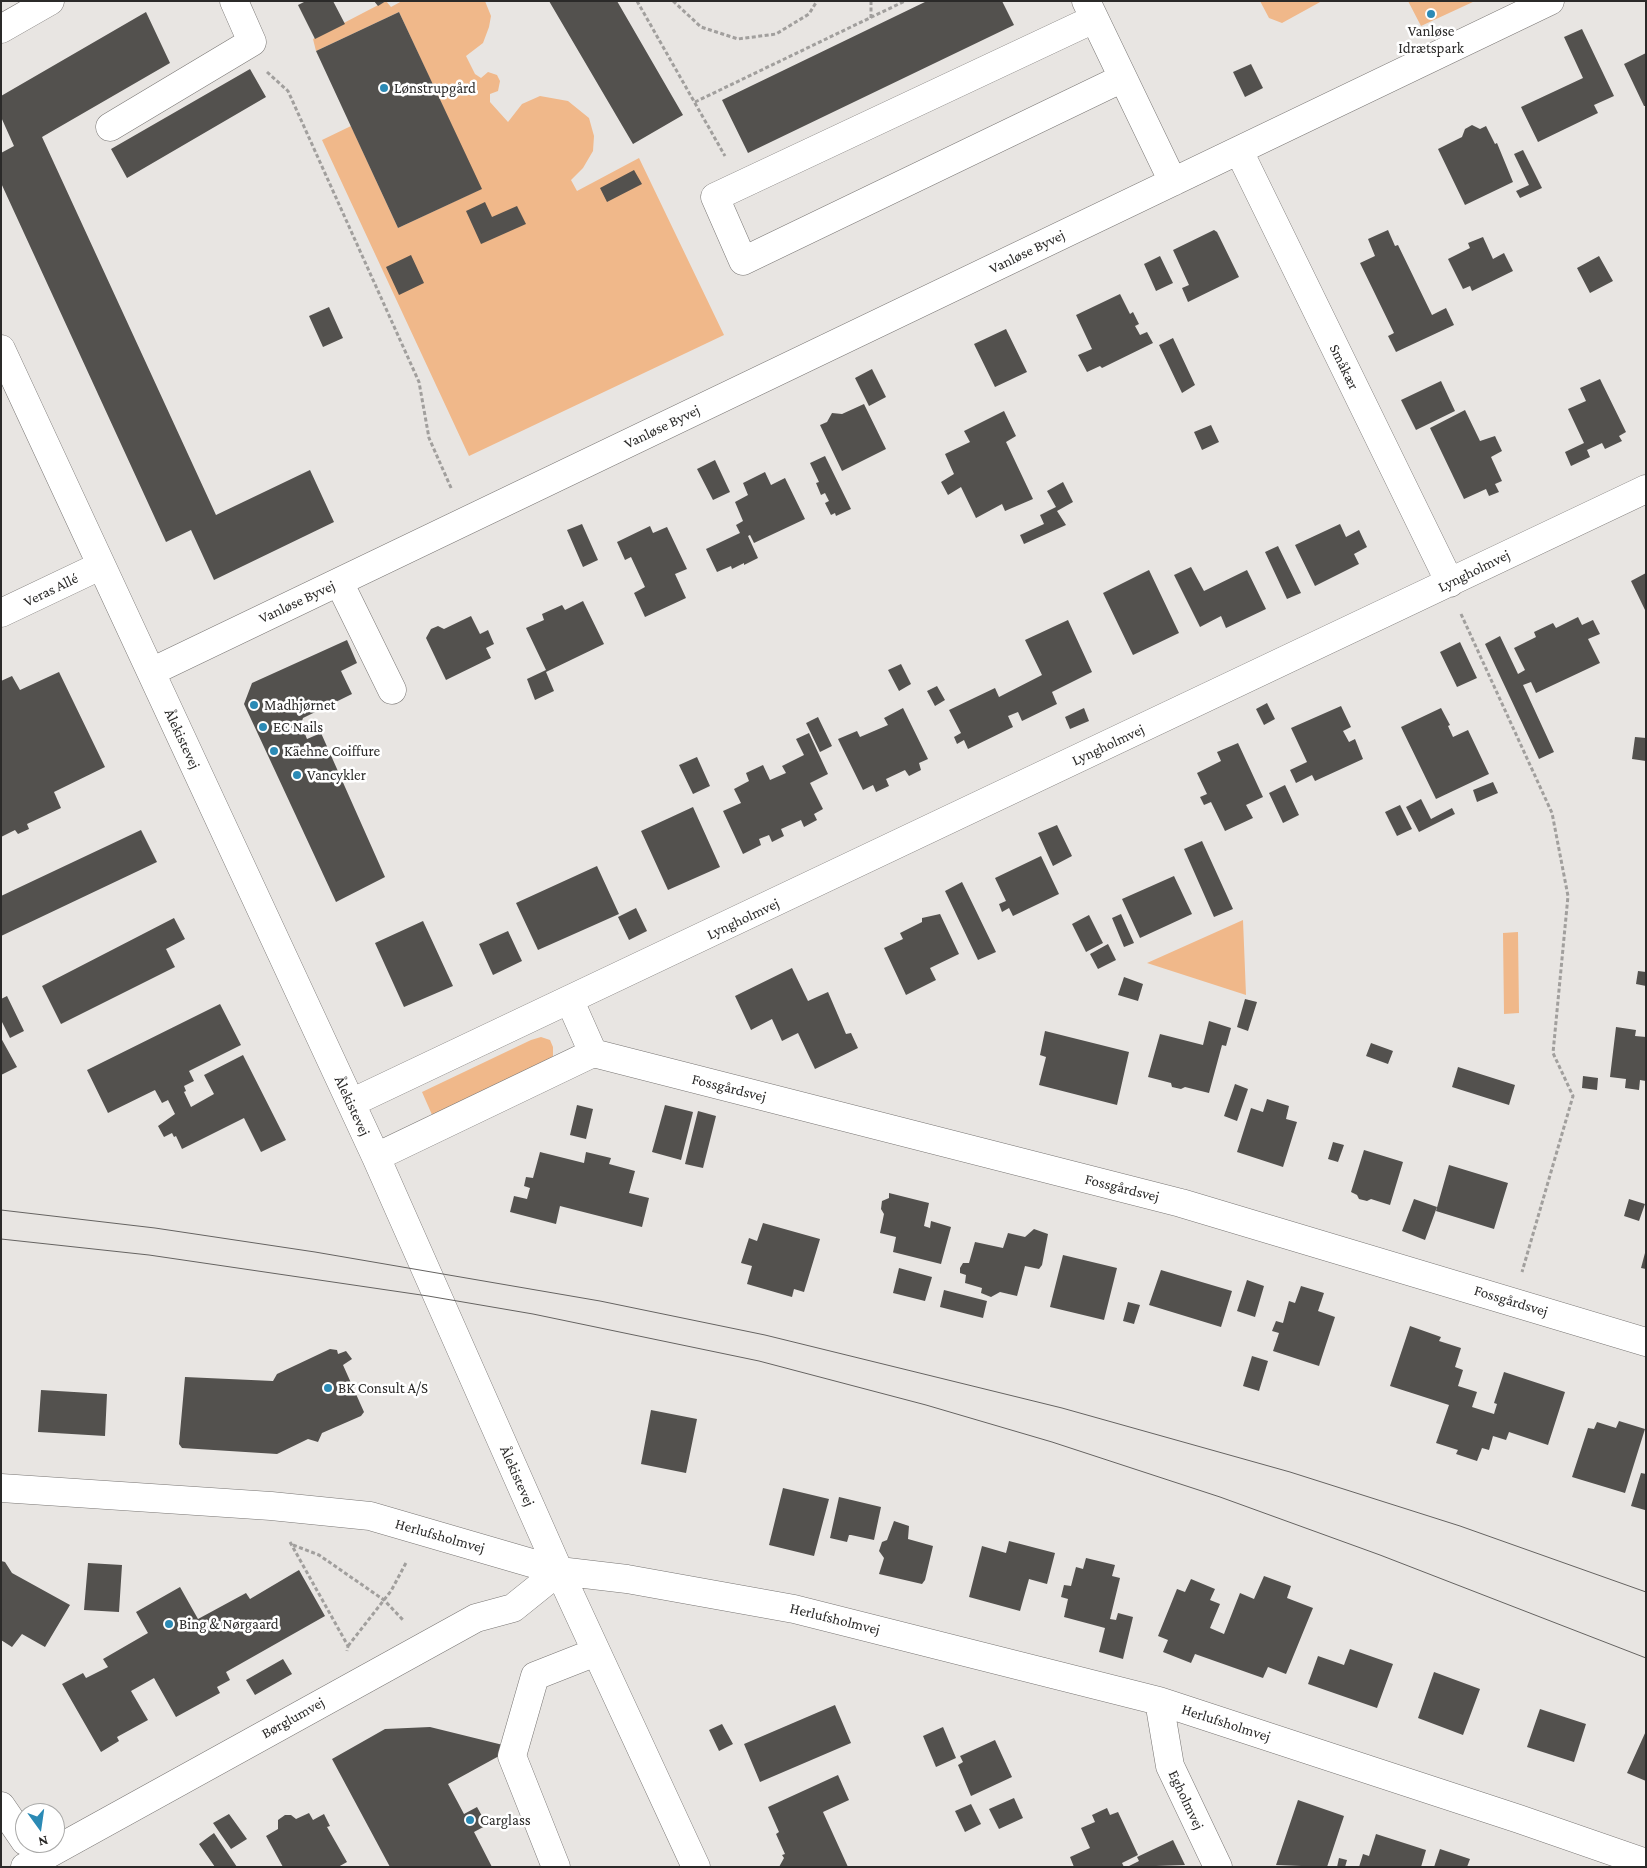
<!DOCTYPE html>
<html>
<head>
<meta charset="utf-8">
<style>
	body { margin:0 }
	#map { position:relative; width:1647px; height:1868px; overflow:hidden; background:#e8e5e2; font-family:"Crimson Pro",serif }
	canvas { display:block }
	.frame { position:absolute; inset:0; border:2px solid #2b2a29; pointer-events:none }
	.north { position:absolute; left:15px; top:1803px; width:50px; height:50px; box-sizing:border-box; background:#fff; border:1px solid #aaaaa9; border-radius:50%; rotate:166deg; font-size:14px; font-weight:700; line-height:20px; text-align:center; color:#2b2a29 }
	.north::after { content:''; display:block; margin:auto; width:18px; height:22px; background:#2b8ab5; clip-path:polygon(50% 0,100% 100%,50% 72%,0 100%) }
</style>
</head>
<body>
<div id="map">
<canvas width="1647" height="1868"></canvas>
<div class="frame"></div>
<div class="north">N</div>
</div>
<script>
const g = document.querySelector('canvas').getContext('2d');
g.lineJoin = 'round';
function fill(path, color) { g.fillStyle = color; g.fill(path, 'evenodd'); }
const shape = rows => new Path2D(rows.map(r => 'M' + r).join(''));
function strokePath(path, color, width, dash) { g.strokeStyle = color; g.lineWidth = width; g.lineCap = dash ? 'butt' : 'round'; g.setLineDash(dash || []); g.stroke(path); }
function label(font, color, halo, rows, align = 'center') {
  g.font = font + ' "Crimson Pro",serif'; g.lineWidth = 5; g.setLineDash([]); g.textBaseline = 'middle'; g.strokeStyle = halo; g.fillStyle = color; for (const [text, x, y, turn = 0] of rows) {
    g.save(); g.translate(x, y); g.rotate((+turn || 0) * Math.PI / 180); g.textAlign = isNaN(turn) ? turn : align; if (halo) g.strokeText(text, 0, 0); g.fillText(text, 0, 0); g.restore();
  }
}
fill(shape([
	[386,1,391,7,402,1,485,1,491,16,489,27,483,43,466,56,475,74,481,78,488,72,497,75,500,81,498,91,490,94,490,102,508,122,522,104,540,96,568,101,589,118,594,136,593,151,583,168,571,180,577,191,639,158,724,335,469,456,322,140,351,126,398,228,481,189,399,12,316,51,313,39],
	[1260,1,1322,1,1282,23,1269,18],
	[1408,1,1475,1,1421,26],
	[1243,920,1246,995,1147,963],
	[1518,932,1519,1013,1504,1014,1503,933],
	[541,1037,550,1040,553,1047,553,1056,546,1062,433,1117,422,1092,531,1040]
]), '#f0b88a');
fill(shape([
	[306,1,333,1,345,24,315,39,298,5],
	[374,1,386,1,378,6],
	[549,1,617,1,683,115,633,144],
	[927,1,1002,1,1014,25,748,153,722,100],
	[146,12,170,63,42,137,216,515,310,470,334,522,214,580,191,530,166,542,1,183,1,153,14,146,1,117,1,96],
	[399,12,482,189,398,228,316,51],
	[1582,29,1614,96,1594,105,1598,113,1538,142,1521,107,1583,78,1564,37],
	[1646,53,1646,106,1644,106,1624,64],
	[1251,64,1263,88,1245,97,1233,72],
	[250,69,266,97,127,178,111,149],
	[1472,125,1480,129,1486,126,1495,144,1497,143,1513,182,1465,205,1438,149,1462,137,1465,129],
	[1523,150,1542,188,1520,198,1516,191,1529,185,1514,154],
	[634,170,642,184,607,202,600,188],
	[485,202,492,217,517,206,526,224,481,244,466,211],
	[1214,230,1217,232,1239,277,1188,302,1182,288,1189,285,1173,250],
	[1388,230,1395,246,1398,245,1432,315,1446,308,1454,325,1396,352,1388,336,1394,333,1360,263,1375,256,1368,239],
	[1483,237,1493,259,1504,253,1513,271,1472,291,1470,286,1463,289,1448,259,1470,248,1468,243],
	[411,255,424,283,399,295,386,267],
	[1160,256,1173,283,1156,291,1144,264],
	[1599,256,1613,281,1590,293,1577,268],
	[1120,294,1130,314,1133,312,1139,324,1135,326,1140,335,1147,332,1153,343,1102,368,1100,366,1087,372,1078,355,1092,349,1076,315],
	[329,307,343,338,323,347,309,316],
	[1006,329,1027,372,995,387,974,344],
	[1173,338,1195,385,1182,393,1159,345],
	[872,369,886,397,869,406,855,378],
	[1600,379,1626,432,1619,436,1622,441,1605,449,1602,443,1587,450,1590,457,1571,466,1565,452,1584,443,1568,409,1586,401,1580,388],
	[1441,381,1455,411,1416,430,1401,400],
	[864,404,886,449,842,471,820,425,827,422,832,413,842,414],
	[1465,410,1480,441,1495,436,1502,451,1491,457,1502,481,1495,484,1499,492,1489,496,1486,489,1464,499,1430,428],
	[1004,411,1016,436,1006,442,1033,499,1005,511,1002,504,976,518,961,487,948,495,941,482,954,474,945,454,970,442,964,431],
	[1211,425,1219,442,1202,450,1194,432],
	[825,456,851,509,836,516,835,513,831,515,825,503,829,501,825,493,821,495,816,483,819,482,810,463],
	[715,460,730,492,713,500,697,469],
	[765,472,771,485,785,478,805,519,754,543,750,535,748,536,758,558,744,565,744,563,732,569,731,566,717,572,706,549,740,533,736,525,743,521,735,502,748,495,743,483],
	[1063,482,1073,502,1057,511,1066,525,1024,544,1020,535,1044,524,1040,515,1056,507,1047,491],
	[582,524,598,560,583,567,567,530],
	[1340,524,1346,537,1359,530,1367,547,1354,554,1359,564,1315,586,1295,545],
	[650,526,653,533,667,527,687,569,675,574,686,598,645,617,634,593,645,587,631,557,625,560,617,542],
	[1278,546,1301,593,1287,599,1265,552],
	[1191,567,1204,591,1247,570,1266,609,1226,628,1221,616,1200,627,1174,575],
	[1149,570,1179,633,1133,655,1103,593],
	[1646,573,1646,612,1631,581],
	[583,601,604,644,546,672,554,691,535,700,527,679,546,670,526,628,544,620,542,614,562,605,565,610],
	[471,616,480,634,488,630,494,644,486,648,491,658,446,680,426,638,431,629,438,626,444,629],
	[1578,617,1582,625,1593,620,1600,634,1588,639,1600,663,1536,693,1531,682,1523,685,1554,752,1539,759,1485,644,1500,636,1518,674,1525,670,1514,648,1536,637,1534,632,1553,623,1556,628],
	[1068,620,1092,672,1052,692,1057,704,1022,721,1018,712,1008,716,1013,727,968,749,964,740,957,744,954,737,961,733,949,710,995,688,999,697,1042,675,1025,640],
	[347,640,357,663,341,671,352,694,303,718,301,724,307,739,321,733,385,877,336,902,244,704,252,683],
	[1460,642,1477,678,1457,687,1440,652],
	[901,664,911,684,899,691,888,670],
	[59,672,105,767,54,792,61,808,27,824,29,829,18,834,15,830,1,837,1,681,12,676,20,690],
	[937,686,945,700,935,706,927,691],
	[1267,703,1275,719,1264,725,1256,709],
	[1341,706,1351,727,1343,731,1349,742,1355,739,1363,759,1315,781,1312,775,1296,783,1290,770,1307,762,1291,728],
	[903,708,928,759,919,763,921,770,909,776,905,770,886,779,889,786,876,792,873,785,863,790,838,739,857,731,860,737,888,725,884,718],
	[1084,708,1089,721,1070,729,1065,717],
	[1441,708,1450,725,1448,726,1453,737,1468,730,1489,774,1436,799,1401,727],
	[818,717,832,746,820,752,806,723],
	[809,733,828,774,810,783,823,809,814,814,817,820,804,827,801,820,781,829,784,836,772,842,769,835,759,839,761,845,743,854,723,811,741,803,734,789,749,781,746,773,763,765,770,780,786,773,782,766,804,755,796,739],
	[1635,737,1646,738,1646,761,1632,759],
	[1238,743,1263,797,1246,805,1253,818,1225,831,1211,802,1204,805,1200,797,1207,794,1197,773,1221,761,1217,752],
	[697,757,710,786,693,794,679,765],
	[1493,782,1498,793,1477,802,1473,790],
	[1285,785,1299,815,1283,823,1269,793],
	[1421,799,1431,819,1452,808,1455,814,1419,832,1406,807],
	[1400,805,1412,829,1397,836,1385,812],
	[693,807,720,867,668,890,641,831],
	[1057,825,1072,856,1053,866,1038,833],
	[141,830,157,862,1,936,1,896],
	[1202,841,1233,909,1214,917,1184,849],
	[1041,856,1059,894,1013,916,1009,908,1002,912,999,904,1006,901,995,878],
	[597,866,619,914,538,950,516,903],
	[1174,876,1192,914,1140,938,1122,899],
	[962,882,996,952,978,960,945,891],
	[636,908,647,931,629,940,618,917],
	[940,914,959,954,930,968,936,980,906,995,884,948,903,939,900,933,922,922,922,918],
	[1121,914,1134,943,1124,947,1112,918],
	[1089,915,1103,943,1086,952,1072,924],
	[174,918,185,939,166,949,175,967,61,1024,42,986],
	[423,921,453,986,404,1007,375,943],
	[508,931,522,961,493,975,479,944],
	[1108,944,1116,960,1098,969,1090,954],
	[792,968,808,1001,828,992,846,1034,851,1033,858,1048,815,1069,798,1033,782,1041,772,1019,751,1030,735,996],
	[1638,971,1646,972,1646,986,1636,984],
	[1124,977,1143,984,1138,1001,1118,995],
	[7,996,24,1031,10,1038,1,1020,1,999],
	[1245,999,1257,1002,1248,1031,1237,1027],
	[220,1004,241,1045,189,1071,194,1081,184,1086,186,1091,184,1092,191,1107,214,1094,204,1075,243,1055,286,1140,261,1152,244,1118,182,1149,176,1136,174,1137,172,1133,164,1137,158,1126,175,1114,168,1100,162,1103,155,1090,108,1113,87,1070],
	[1209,1021,1231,1028,1226,1046,1222,1045,1209,1093,1185,1087,1181,1089,1172,1087,1171,1083,1148,1077,1160,1034,1203,1045],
	[1616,1027,1636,1030,1635,1036,1646,1037,1646,1081,1640,1080,1639,1090,1625,1088,1626,1079,1610,1077],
	[1045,1031,1129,1052,1117,1105,1039,1085,1046,1057,1040,1055],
	[1,1038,17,1067,1,1075],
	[1371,1043,1393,1051,1388,1064,1366,1056],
	[1458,1067,1515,1085,1509,1105,1452,1087],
	[1583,1076,1598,1078,1597,1090,1582,1088],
	[1235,1084,1248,1089,1237,1121,1224,1116],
	[1267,1099,1289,1106,1286,1119,1297,1122,1283,1167,1237,1152,1251,1108,1263,1112],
	[577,1105,593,1109,586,1139,570,1135],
	[665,1105,693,1112,681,1160,652,1152],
	[698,1111,716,1116,703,1168,685,1164],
	[1333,1142,1344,1145,1338,1162,1328,1159],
	[1364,1150,1403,1162,1390,1205,1371,1199,1367,1201,1359,1199,1357,1195,1351,1192],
	[540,1152,584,1163,586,1152,611,1158,609,1164,635,1171,629,1193,649,1198,642,1227,560,1206,556,1224,510,1212,514,1196,527,1199,530,1188,524,1186,526,1177,533,1178],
	[1449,1165,1508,1183,1494,1229,1436,1211],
	[889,1193,929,1203,924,1226,930,1228,931,1221,951,1227,941,1264,893,1252,896,1237,880,1233,884,1214,881,1209,882,1201,889,1198],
	[1414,1199,1437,1207,1425,1240,1402,1231],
	[1629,1199,1645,1204,1639,1221,1624,1216],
	[763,1223,820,1239,804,1292,794,1289,792,1297,747,1284,752,1266,741,1263,749,1238,757,1241],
	[1034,1229,1048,1234,1042,1265,1039,1269,1025,1266,1017,1296,1000,1292,991,1297,981,1293,982,1288,965,1283,966,1275,960,1273,960,1268,963,1263,969,1263,975,1242,1003,1248,1008,1233,1025,1237],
	[1645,1253,1646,1253,1646,1269,1641,1268],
	[1063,1255,1117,1268,1104,1320,1050,1307],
	[899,1268,932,1277,925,1301,893,1293],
	[1161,1270,1232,1291,1221,1327,1149,1305],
	[1247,1280,1264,1286,1255,1317,1237,1311],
	[1301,1286,1324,1293,1318,1311,1335,1317,1319,1366,1273,1351,1279,1333,1272,1331,1276,1321,1283,1323,1289,1301,1295,1303],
	[944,1290,987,1301,983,1318,940,1307],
	[1128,1302,1140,1305,1134,1324,1123,1321],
	[1410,1326,1441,1337,1439,1341,1461,1348,1455,1367,1463,1370,1458,1386,1477,1392,1472,1407,1494,1414,1497,1404,1494,1403,1504,1372,1565,1392,1548,1445,1509,1432,1506,1440,1493,1436,1489,1450,1482,1448,1477,1461,1456,1454,1458,1450,1436,1443,1449,1405,1390,1386],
	[330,1349,337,1350,338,1354,346,1351,352,1359,343,1365,364,1412,361,1416,322,1433,318,1442,308,1439,277,1454,182,1448,179,1444,185,1377,273,1381,277,1374],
	[1252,1356,1268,1361,1259,1391,1243,1386],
	[41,1390,107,1394,105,1436,38,1432],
	[651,1410,697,1419,686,1473,641,1464],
	[1619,1421,1645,1429,1625,1493,1572,1477,1588,1428,1594,1429,1597,1422,1616,1428],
	[1641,1473,1646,1474,1645,1510,1631,1506],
	[783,1488,829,1499,814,1556,769,1545],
	[839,1497,881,1507,874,1540,851,1535,849,1535,847,1542,830,1538],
	[894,1521,909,1526,908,1539,933,1546,925,1580,922,1584,879,1574,884,1558,879,1551,882,1542,887,1540],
	[1009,1541,1055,1553,1047,1584,1029,1579,1020,1611,969,1597,982,1546,1006,1553],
	[1086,1558,1115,1565,1112,1576,1120,1578,1110,1619,1116,1620,1118,1613,1133,1617,1123,1659,1099,1652,1105,1628,1064,1617,1068,1599,1061,1597,1064,1585,1071,1586,1076,1567,1083,1569],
	[1,1561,5,1562,12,1573,70,1605,45,1647,22,1634,12,1647,1,1640],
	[88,1563,122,1565,119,1612,84,1610],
	[299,1570,325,1616,226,1672,230,1680,217,1687,220,1693,176,1717,154,1678,131,1691,148,1720,117,1737,119,1741,101,1752,62,1684,83,1673,86,1678,108,1667,103,1659,148,1633,136,1612,180,1587,198,1619,246,1593,250,1599],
	[1264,1576,1291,1586,1287,1598,1313,1608,1286,1674,1268,1667,1263,1678,1195,1654,1191,1663,1163,1652,1168,1640,1158,1636,1177,1589,1185,1592,1191,1579,1215,1589,1210,1600,1220,1604,1210,1628,1224,1634,1240,1593,1254,1599],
	[1350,1649,1393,1664,1377,1708,1308,1684,1318,1656,1344,1665],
	[283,1659,292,1674,255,1695,246,1680],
	[1434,1672,1480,1689,1463,1735,1418,1718],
	[835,1705,851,1743,760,1782,744,1744],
	[1540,1709,1586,1724,1574,1762,1527,1747],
	[722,1724,733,1744,719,1751,709,1730],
	[430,1727,503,1745,499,1756,448,1784,464,1814,477,1807,487,1825,474,1832,492,1867,390,1867,332,1759,385,1729],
	[943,1727,956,1758,936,1767,923,1736],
	[1646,1731,1646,1781,1627,1773],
	[995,1740,1012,1777,971,1796,958,1765,963,1762,960,1756],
	[838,1775,849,1800,823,1812,848,1867,779,1867,784,1858,782,1855,785,1854,776,1834,779,1832,768,1807],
	[1014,1798,1023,1818,999,1829,989,1809],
	[1298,1800,1344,1816,1327,1867,1276,1865],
	[971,1804,981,1824,965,1832,955,1811],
	[1107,1808,1110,1815,1118,1812,1138,1855,1122,1863,1124,1867,1074,1867,1070,1857,1090,1848,1081,1828,1095,1822,1092,1815],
	[309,1813,313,1820,324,1814,330,1826,327,1827,347,1862,338,1867,283,1867,266,1836,278,1829,278,1820,285,1815,291,1815,296,1819],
	[229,1814,247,1839,231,1849,213,1823],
	[214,1833,237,1867,215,1867,199,1844],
	[1376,1834,1426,1850,1421,1867,1359,1867,1363,1854,1369,1856],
	[1173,1840,1185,1865,1127,1867,1139,1861,1137,1857],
	[1440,1849,1470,1859,1467,1867,1434,1867],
	[1339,1858,1347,1860,1345,1867,1337,1867]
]), '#53514e');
const minor = shape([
	[1086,1,1173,182],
	[1094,19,715,197,743,261,1123,78],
	[1,29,50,1],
	[110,127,252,42,234,1],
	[1239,151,1450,583],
	[1,349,376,1157,559,1571,696,1867],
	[339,582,392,690],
	[1,613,100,566],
	[151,672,1550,1],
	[593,1053,1181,1203,1646,1342],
	[351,1103,1646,489],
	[376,1157,593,1053,570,1001],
	[1,1488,271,1506,370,1516,559,1571,627,1579,794,1609,1159,1701,1519,1819,1646,1863],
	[1159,1701,1170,1766,1218,1867],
	[1,1806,25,1841],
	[25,1867,476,1618,513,1608,559,1571],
	[556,1867,512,1756,535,1676,596,1652]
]);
strokePath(minor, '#787573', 29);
strokePath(shape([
	[637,1,725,156],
	[673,1,701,27,738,39,776,34,809,14,817,1],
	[871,1,871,18],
	[267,72,288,91,419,382,429,438,452,490],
	[695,102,905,1],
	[1461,614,1552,813,1568,896,1553,1053,1573,1096,1522,1272],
	[290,1542,348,1646,347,1651],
	[293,1545,319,1555,384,1600,404,1621],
	[348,1646,391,1591,407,1561]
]), '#a19f9d', 3, [4, 2.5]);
strokePath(minor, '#fff', 28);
strokePath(shape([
	[1,1210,155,1228,315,1252,600,1301,765,1335,1062,1408,1290,1472,1460,1526,1646,1592],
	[1,1239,149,1255,428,1296,533,1314,759,1361,926,1405,1052,1442,1220,1497,1380,1555,1646,1658]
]), '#656361', 1);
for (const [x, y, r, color] of [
	[1431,14,5,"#2b8ab5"],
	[384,88,5,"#2b8ab5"],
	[254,705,5,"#2b8ab5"],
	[263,727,5,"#2b8ab5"],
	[274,751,5,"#2b8ab5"],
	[297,775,5,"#2b8ab5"],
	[328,1388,5,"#2b8ab5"],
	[169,1624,5,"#2b8ab5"],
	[470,1820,5,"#2b8ab5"]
]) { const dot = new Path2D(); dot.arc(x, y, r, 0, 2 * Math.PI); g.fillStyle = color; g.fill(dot); strokePath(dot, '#fff', 2); }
label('15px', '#2b2a29', '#fff', [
	["Vanløse",1431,31,"center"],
	["Idrætspark",1431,48,"center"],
	["Lønstrupgård",394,88],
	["Madhjørnet",264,705],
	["EC Nails",273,727],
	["Käehne Coiffure",284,751],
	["Vancykler",307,775],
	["BK Consult A/S",338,1388],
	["Bing & Nørgaard",179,1624],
	["Carglass",480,1820]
], 'left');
label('15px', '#2b2a29', '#fff', [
	["Vanløse Byvej",1027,252,-26],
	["Småkær",1344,367,64],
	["Vanløse Byvej",662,427,-26],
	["Lyngholmvej",1474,571,-26],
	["Veras Allé",51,590,-26],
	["Vanløse Byvej",297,602,-25],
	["Ålekistevej",182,739,65],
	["Lyngholmvej",1108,745,-25],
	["Lyngholmvej",743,919,-25],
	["Fossgårdsvej",729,1088,14],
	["Ålekistevej",352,1106,65],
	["Fossgårdsvej",1122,1188,14],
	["Fossgårdsvej",1511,1301,17],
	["Ålekistevej",517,1476,66],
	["Herlufsholmvej",440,1536,16],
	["Herlufsholmvej",835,1619,14],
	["Børglumvej",293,1718,-29],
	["Herlufsholmvej",1226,1723,18],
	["Egholmvej",1186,1800,65]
]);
</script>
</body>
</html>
